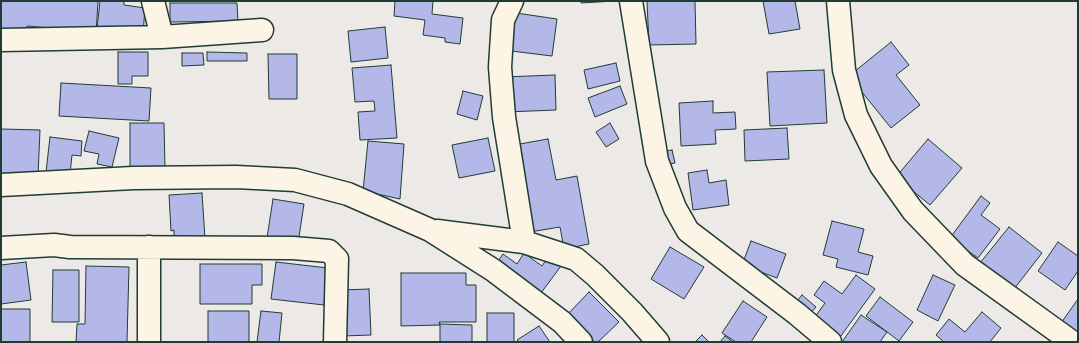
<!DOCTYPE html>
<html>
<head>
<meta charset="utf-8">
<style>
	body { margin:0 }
	#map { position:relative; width:1079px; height:343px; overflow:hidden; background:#ede9e6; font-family:"Patrick Hand",sans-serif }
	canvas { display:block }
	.frame { position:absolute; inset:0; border:2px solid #1f3d34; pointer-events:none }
</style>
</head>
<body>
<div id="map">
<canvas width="1079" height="343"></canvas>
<div class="frame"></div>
</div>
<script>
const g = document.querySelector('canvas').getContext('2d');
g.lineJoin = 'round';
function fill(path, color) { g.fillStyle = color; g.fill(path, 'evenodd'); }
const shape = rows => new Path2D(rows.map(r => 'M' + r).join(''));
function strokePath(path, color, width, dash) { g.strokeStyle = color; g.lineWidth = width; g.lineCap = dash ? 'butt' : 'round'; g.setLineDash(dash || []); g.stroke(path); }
const building = shape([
	[1,1,98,1,96,34,63,29,27,26,26,38,1,37,1,1],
	[100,1,124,1,124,5,145,8,143,34,97,29,100,1],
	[395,1,433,1,432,14,463,18,460,44,445,42,445,38,423,35,425,20,394,16,395,1],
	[581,1,615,1,581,3,581,1],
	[647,1,695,1,696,44,649,45,647,1],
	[763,1,795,1,800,29,769,34,763,1],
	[170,3,237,3,238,21,170,22,170,3],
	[516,13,557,19,552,56,511,51,516,13],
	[385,27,388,58,351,62,348,31,385,27],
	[891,42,909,65,896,75,920,105,891,128,849,76,891,42],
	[118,52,148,52,148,76,132,76,132,84,118,84,118,52],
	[207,52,247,53,247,61,207,61,207,52],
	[182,53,203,53,204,65,182,66,182,53],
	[268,54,297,54,297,99,269,99,268,54],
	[616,63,620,81,588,89,584,70,616,63],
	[391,65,397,138,360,140,358,112,375,111,374,101,355,102,352,68,391,65],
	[824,70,827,123,770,126,767,72,824,70],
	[555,75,556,110,506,112,504,77,555,75],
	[61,83,151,88,149,121,59,116,61,83],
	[620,86,627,104,595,117,588,98,620,86],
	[463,91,483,96,477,120,457,114,463,91],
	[713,101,713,113,735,112,736,129,715,130,716,144,681,146,679,103,713,101],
	[130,123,164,123,165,168,130,168,130,123],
	[610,123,619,139,606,147,596,132,610,123],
	[787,128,789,159,745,161,744,130,787,128],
	[1,129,40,130,38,176,1,175,1,129],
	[89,131,119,138,112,167,97,164,99,154,84,151,89,131],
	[50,137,82,141,81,156,72,155,70,174,46,172,50,137],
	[488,138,495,171,459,178,452,145,488,138],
	[548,139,556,180,577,176,589,244,564,249,560,227,530,232,514,145,548,139],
	[928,139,962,168,930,205,896,177,928,139],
	[368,141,404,144,400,199,363,191,368,141],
	[672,150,675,163,663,165,660,152,672,150],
	[707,170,709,183,726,180,729,205,693,210,688,173,707,170],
	[202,193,205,239,174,240,174,230,171,231,169,195,202,193],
	[981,196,990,203,981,215,1000,229,978,258,950,238,981,196],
	[273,199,304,204,298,243,267,238,273,199],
	[832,221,864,229,858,252,873,256,868,275,836,267,838,259,823,255,832,221],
	[1009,227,1042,253,1014,289,980,263,1009,227],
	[751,241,786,254,777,278,742,265,751,241],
	[1058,242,1078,256,1078,271,1065,290,1038,271,1058,242],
	[670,247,704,267,684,299,651,279,670,247],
	[524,253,542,266,548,257,561,266,538,297,495,266,503,254,517,264,524,253],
	[26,262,31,300,1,304,1,265,26,262],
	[276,262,328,268,324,305,271,299,276,262],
	[200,264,262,264,262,285,252,285,252,304,200,304,200,264],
	[86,266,129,267,127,342,76,342,77,324,85,324,86,266],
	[53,270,79,270,79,322,52,322,53,270],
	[401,273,466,273,466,285,476,285,476,322,439,322,440,325,401,326,401,273],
	[856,275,875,289,838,340,812,321,825,303,814,295,824,281,842,294,856,275],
	[933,275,955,285,938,321,917,310,933,275],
	[369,289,371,335,343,336,341,290,369,289],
	[589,292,619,322,598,342,594,342,567,315,589,292],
	[802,295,816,307,807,317,793,306,802,295],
	[880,297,913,322,899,341,866,316,880,297],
	[1078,299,1078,340,1059,326,1078,299],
	[743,301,767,317,751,342,736,342,722,333,743,301],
	[1,309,30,309,30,342,1,342,1,309],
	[208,311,249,311,249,342,208,342,208,311],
	[261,311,282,313,279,342,257,342,261,311],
	[982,312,1001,328,990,342,944,342,936,335,949,319,965,332,982,312],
	[487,313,514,313,514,342,487,342,487,313],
	[861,315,887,332,880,342,842,342,861,315],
	[440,324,472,325,472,342,440,342,440,324],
	[539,326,550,342,519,342,517,340,539,326],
	[702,335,709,342,695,342,702,335],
	[725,336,733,342,720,342,725,336]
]);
fill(building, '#b3b8e9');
strokePath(building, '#1f3d34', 1);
const street = shape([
	[153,1,162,37],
	[512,1,503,20,500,67,504,117,524,242],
	[631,1,657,161,675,208,688,231,797,314,830,342],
	[838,1,844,70,856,115,881,166,913,211,965,265,1072,342],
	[1,40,162,37,262,30],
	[1,185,133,178,236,177,295,180,348,194,430,230,493,270,562,322,581,342],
	[437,231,524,242,576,259,595,275,632,312,658,342],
	[1,248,54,245,70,247,293,248,329,251,337,259,335,342],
	[149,342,149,247]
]);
strokePath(street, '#1f3d34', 25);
strokePath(street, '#fcf5e5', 22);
</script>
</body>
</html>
